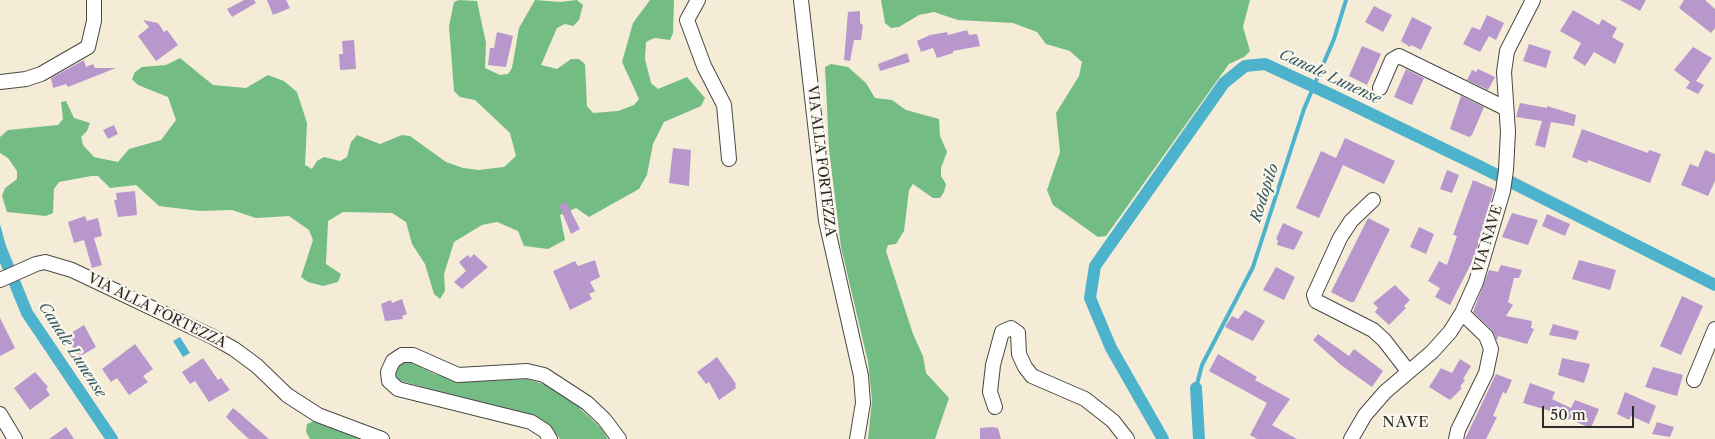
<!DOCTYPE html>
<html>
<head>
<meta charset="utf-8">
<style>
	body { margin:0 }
	#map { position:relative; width:1715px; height:439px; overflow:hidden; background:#f4ecd7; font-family:"Libre Caslon Text",serif }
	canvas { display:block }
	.scale { position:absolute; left:1542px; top:406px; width:92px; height:22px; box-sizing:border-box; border:2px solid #2b2b2b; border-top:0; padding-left:6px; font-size:15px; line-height:18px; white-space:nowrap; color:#2b2b2b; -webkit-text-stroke:4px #fbf7ec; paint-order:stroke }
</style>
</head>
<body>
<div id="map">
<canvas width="1715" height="439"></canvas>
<div class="scale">50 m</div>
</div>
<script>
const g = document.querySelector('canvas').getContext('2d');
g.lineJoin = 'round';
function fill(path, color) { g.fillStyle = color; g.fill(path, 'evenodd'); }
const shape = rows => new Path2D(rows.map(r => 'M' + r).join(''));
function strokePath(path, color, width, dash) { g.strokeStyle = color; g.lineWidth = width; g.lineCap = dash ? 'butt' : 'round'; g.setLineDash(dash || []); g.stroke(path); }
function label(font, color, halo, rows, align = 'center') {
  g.font = font + ' "Libre Caslon Text",serif'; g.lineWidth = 4.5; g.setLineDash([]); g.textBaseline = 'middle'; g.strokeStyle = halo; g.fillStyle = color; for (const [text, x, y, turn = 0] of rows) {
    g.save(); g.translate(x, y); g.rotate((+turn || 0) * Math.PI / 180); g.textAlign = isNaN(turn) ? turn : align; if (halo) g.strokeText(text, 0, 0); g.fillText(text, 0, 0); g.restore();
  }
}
fill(shape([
	[459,0,477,1,486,43,485,68,500,75,508,74,512,68,519,28,535,0,560,2,577,0,583,5,579,20,573,26,565,24,557,28,541,65,557,69,571,59,579,59,585,64,587,106,593,113,618,111,634,105,639,99,622,62,633,23,650,0,674,0,673,33,670,40,654,38,646,42,645,59,651,83,658,89,687,77,705,98,701,106,664,122,653,144,647,175,639,189,589,217,576,208,560,215,565,240,548,249,524,246,518,231,497,222,482,225,454,242,444,274,445,291,440,299,434,294,425,264,412,244,406,222,392,213,343,212,328,221,326,264,341,274,338,282,323,286,308,282,301,277,313,240,309,230,289,216,256,218,232,210,200,211,159,206,136,185,110,188,98,176,91,176,59,182,54,189,53,213,46,216,7,212,2,196,5,188,17,179,17,171,8,158,0,153,0,137,8,130,58,125,63,119,61,102,66,101,74,118,90,123,87,131,81,137,83,145,94,157,118,162,129,149,161,140,176,120,168,97,138,85,132,79,135,72,142,67,166,65,180,58,213,85,246,88,268,75,284,81,297,92,307,123,305,165,312,169,317,161,324,157,340,161,347,157,351,142,357,135,380,144,402,135,410,136,446,162,463,168,479,170,504,167,516,156,510,133,475,100,460,97,454,91,449,26,454,2],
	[881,0,1250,0,1243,27,1250,51,1244,57,1229,64,1106,236,1098,237,1053,205,1047,190,1060,152,1056,113,1079,76,1082,62,1070,51,1046,44,1037,32,1013,23,958,20,934,12,919,15,899,27,891,28,885,23],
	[831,64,848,67,866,83,875,98,892,100,906,110,939,119,940,136,947,152,941,168,941,176,946,184,944,192,940,198,933,198,913,184,909,190,904,231,896,244,888,245,886,251,913,334,923,356,926,373,949,398,935,439,868,439,872,400,868,362,841,247,829,149,825,67],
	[409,361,435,374,468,382,527,379,547,385,571,400,601,428,608,439,560,439,551,427,529,415,397,380,395,370,398,365],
	[314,421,363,439,310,439,306,432,307,424]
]), '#73bd84');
fill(shape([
	[0,224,10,261,2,264,0,258],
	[180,337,190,353,183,357,173,341]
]), '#4db2cc');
strokePath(shape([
	[1196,388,1202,365,1253,267,1304,109,1334,39,1346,0]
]), '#4db2cc', 4);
strokePath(shape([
	[0,247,27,313,112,439],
	[1196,388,1199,439],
	[1163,439,1111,348,1090,298,1095,266,1224,83,1245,66,1265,64,1336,97,1481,167,1715,285]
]), '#4db2cc', 12);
fill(shape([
	[244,0,254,0,256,3,232,17,227,9],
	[267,0,286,0,290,8,273,15],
	[1620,0,1646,0,1640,11],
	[1684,0,1705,0,1715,9,1715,28,1711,33,1679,8],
	[1374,6,1392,15,1383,32,1365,22],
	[1573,10,1599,25,1602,19,1617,28,1612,37,1624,44,1615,64,1594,52,1585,66,1573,58,1581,43,1560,31],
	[860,11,860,23,863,25,861,40,854,40,850,61,844,60,848,12],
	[1487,15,1504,23,1496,40,1489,36,1480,52,1463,44,1472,27,1480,30],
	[1412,17,1432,27,1421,50,1411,45,1410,47,1401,41],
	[143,20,158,23,164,32,167,30,178,45,156,61,138,36,149,27],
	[967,30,969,35,977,34,980,46,953,51,953,53,937,58,933,48,921,52,917,41,930,35,947,32,948,35],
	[497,32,513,36,506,67,488,65,490,48,494,48],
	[354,40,356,69,340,70,339,54,343,54,342,41],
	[1529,44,1551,51,1546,68,1523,61],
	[1362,46,1381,54,1367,85,1349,76],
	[1693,47,1712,58,1696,81,1704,85,1698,94,1686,88,1690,82,1674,70],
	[907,53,910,62,880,71,878,64],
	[84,60,86,67,93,64,95,68,116,68,68,87,66,84,53,88,51,78],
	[1406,69,1424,78,1412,105,1394,97],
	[1478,69,1495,77,1488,90,1467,80,1472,70,1476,72],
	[1461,96,1484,107,1472,135,1469,137,1450,129],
	[1520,103,1547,108,1547,106,1576,115,1574,126,1551,122,1545,148,1535,145,1542,121,1516,117],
	[114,125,118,134,108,139,103,130],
	[1582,129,1648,153,1649,150,1661,154,1650,183,1588,160,1587,163,1572,157],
	[1345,138,1395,161,1384,184,1343,165,1319,218,1296,208,1321,151,1336,158],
	[673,148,691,150,689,186,669,183],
	[1705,150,1715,154,1715,181,1708,196,1681,185,1690,164,1698,167],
	[1447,170,1459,175,1452,193,1440,189],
	[1473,180,1494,189,1474,258,1450,305,1435,297,1440,288,1428,281,1439,261,1447,265,1457,236,1453,235],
	[135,191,137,215,118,217,114,200,117,200,116,193],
	[566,202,580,229,571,234,559,205],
	[1512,213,1538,220,1528,245,1502,237],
	[1547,214,1570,224,1565,236,1542,226],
	[85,216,87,221,98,218,102,236,94,238,102,265,92,268,84,240,74,243,68,222],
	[1368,218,1390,229,1354,302,1350,302,1331,292],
	[1283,223,1303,232,1294,250,1277,245,1278,240,1276,239],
	[1419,227,1434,234,1426,254,1410,247],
	[474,254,488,267,462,289,454,282,466,271,459,262,468,255,470,258],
	[595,260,600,277,590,282,595,291,589,294,592,299,570,310,553,271,575,261,578,266],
	[1579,260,1616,270,1610,290,1572,279],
	[1501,265,1522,270,1519,278,1514,278,1508,302,1513,305,1506,316,1532,321,1531,328,1534,329,1527,344,1498,336,1497,341,1492,330,1473,312,1489,270,1498,272],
	[1276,267,1295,277,1284,300,1263,290],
	[1395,285,1410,300,1404,306,1406,308,1389,325,1375,312,1378,308,1373,303],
	[1682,296,1703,306,1681,355,1660,346],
	[402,299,407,314,402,316,403,319,385,321,381,304,391,300,392,303],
	[1245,310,1265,321,1253,341,1225,327,1232,316,1238,319],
	[0,318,15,348,0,356],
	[1553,324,1579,331,1576,340,1549,335],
	[84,325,96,347,79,357,66,336],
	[1318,334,1349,356,1354,349,1383,371,1372,387,1341,365,1313,340],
	[135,344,153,369,143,376,148,382,129,395,117,378,111,382,102,369],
	[1218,354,1257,377,1255,380,1290,399,1272,425,1297,439,1257,439,1250,435,1267,403,1209,371],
	[717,357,736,384,735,385,736,388,719,400,709,382,706,384,697,372],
	[203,358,218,380,221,378,230,390,209,402,195,381,190,384,182,372],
	[1562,358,1590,364,1584,383,1558,375],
	[1460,359,1471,366,1463,379,1465,380,1460,387,1462,388,1450,400,1429,387,1441,368,1452,373],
	[1653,367,1683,375,1677,396,1645,387],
	[35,372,48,387,46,389,50,395,30,410,14,388],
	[1496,374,1512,380,1506,394,1503,392,1493,416,1497,417,1486,439,1465,439],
	[1530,383,1555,392,1552,399,1571,408,1575,400,1599,409,1591,428,1566,418,1567,416,1523,403],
	[1625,392,1656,406,1649,424,1631,416,1629,420,1617,414],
	[233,408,237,411,269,439,249,439,238,429,226,417],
	[1657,422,1674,427,1670,437,1652,434],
	[66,427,74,439,49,439],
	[992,427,998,428,1001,439,980,439,980,428]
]), '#b898cc');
const minor = shape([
	[698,0,687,20,704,66,724,105,729,159],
	[801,0,826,221,861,376,863,403,857,439],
	[0,82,26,79,41,74,88,47,94,21,94,0],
	[1380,88,1392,60,1399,56,1505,108],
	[1373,200,1351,221,1340,238,1314,295,1316,301,1373,330,1384,340,1408,371],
	[0,280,36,264,45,262,72,270,211,336,234,349,257,366,287,395,318,415,382,439],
	[1694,380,1715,329],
	[995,407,990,392,993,365,1002,332,1011,328,1018,333,1019,354,1025,367,1032,376,1085,399,1113,421,1127,439],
	[0,414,15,439],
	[550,439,545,431,531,422,398,389,389,381,388,372,393,361,402,355,413,355,458,375,527,371,544,375,587,403,604,419,619,439],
	[1351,439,1365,415,1385,392,1432,352,1450,332,1462,313,1476,282,1503,191,1506,170,1508,132,1504,72,1507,51,1533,0],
	[1456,439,1458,430,1486,373,1491,349,1486,336,1462,313]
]);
strokePath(minor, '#494845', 16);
strokePath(minor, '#fff', 14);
label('14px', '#2b2b2b', '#fbf7ec', [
	["VIA ALLA FORTEZZA",821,161,83],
	["VIA NAVE",1488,239,-73],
	["VIA ALLA FORTEZZA",157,311,26]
]);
label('italic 15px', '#375a63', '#fbf7ec', [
	["Canale Lunense",1330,77,25],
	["Rodopilo",1265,193,-72],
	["Canale Lunense",72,350,57]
]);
g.letterSpacing = '1px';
label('15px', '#2b2b2b', '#fbf7ec', [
	["NAVE",1406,423]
]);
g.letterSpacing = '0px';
</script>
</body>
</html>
